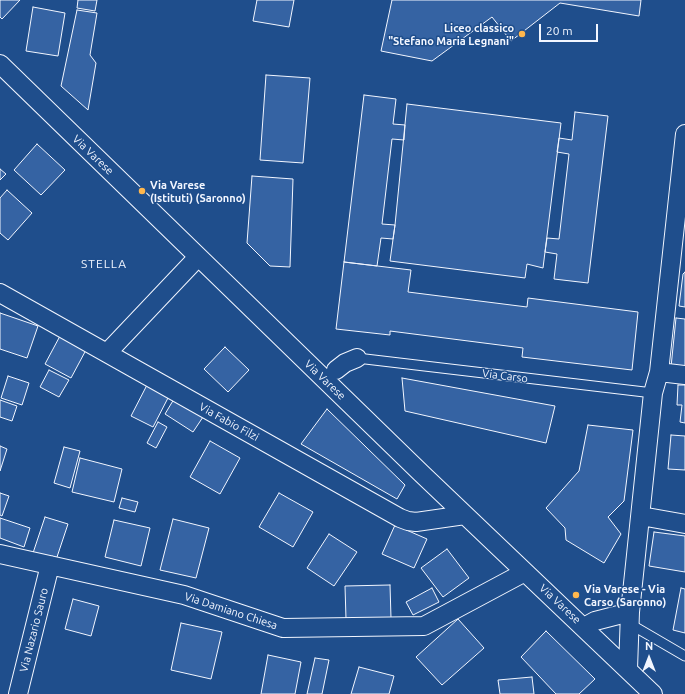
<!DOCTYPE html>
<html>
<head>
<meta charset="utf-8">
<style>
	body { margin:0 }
	#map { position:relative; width:685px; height:694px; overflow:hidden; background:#1f4e8c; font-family:Ubuntu,sans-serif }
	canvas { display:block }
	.north { position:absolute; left:629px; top:638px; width:40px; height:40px; -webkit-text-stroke:3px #1f4e8c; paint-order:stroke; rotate:0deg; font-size:11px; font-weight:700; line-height:16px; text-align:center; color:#f2f6ff }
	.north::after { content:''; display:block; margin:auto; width:14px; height:18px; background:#f2f6ff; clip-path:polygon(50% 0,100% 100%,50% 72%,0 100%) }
	.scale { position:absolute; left:539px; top:24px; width:59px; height:18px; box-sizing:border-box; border:2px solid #f2f6ff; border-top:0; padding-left:5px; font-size:12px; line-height:14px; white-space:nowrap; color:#f2f6ff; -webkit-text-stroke:3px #1f4e8c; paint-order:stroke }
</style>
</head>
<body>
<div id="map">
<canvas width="685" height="694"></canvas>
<div class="north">N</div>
<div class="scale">20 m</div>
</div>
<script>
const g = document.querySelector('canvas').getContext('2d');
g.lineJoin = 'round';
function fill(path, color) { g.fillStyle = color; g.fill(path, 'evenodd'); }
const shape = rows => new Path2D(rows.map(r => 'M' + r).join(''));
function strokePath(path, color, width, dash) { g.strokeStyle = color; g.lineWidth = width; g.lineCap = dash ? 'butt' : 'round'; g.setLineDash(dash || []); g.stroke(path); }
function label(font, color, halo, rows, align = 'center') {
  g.font = font + ' Ubuntu,sans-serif'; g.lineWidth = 3; g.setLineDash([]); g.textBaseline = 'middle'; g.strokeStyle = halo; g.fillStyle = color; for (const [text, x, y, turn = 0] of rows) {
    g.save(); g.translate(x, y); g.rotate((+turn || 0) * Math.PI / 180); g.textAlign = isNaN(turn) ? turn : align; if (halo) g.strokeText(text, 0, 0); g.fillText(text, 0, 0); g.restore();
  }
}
const building = shape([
	[0,0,20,0,2,19,0,17,0,0],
	[78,0,97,0,95,11,77,8,78,0],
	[257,0,294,0,289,27,253,21,257,0],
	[392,0,641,0,639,16,560,3,511,41,492,17,432,61,381,51,392,0],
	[33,7,65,13,58,56,26,51,33,7],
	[77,10,97,13,90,55,96,63,88,110,61,86,77,10],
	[266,75,310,78,303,163,260,160,266,75],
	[364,95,396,99,393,124,405,125,404,140,392,139,382,224,395,225,393,239,381,238,377,266,344,262,364,95],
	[407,104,561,123,543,268,527,264,525,278,390,261,395,225,407,104],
	[575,112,608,116,588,283,554,279,557,254,545,252,547,238,559,239,569,154,557,152,559,138,572,140,575,112],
	[37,144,65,170,41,195,14,170,37,144],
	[0,169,6,174,0,180,0,169],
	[252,176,293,179,290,267,270,266,247,243,252,176],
	[7,190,32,213,8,240,0,233,0,198,7,190],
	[344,262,411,270,408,292,527,307,528,298,638,312,632,370,522,357,523,348,390,331,390,335,336,329,344,262],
	[685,272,685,307,679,306,683,274,685,272],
	[0,313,38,326,27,358,0,349,0,313],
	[676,318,685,319,685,369,671,367,676,318],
	[60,336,86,350,71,378,45,364,60,336],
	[225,347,249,370,228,392,204,369,225,347],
	[49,370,69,380,59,397,40,387,49,370],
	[8,376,29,383,22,405,1,398,8,376],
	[402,378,555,406,546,443,405,411,402,378],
	[147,385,169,396,153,427,131,416,147,385],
	[678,385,685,385,685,423,680,422,682,405,677,405,678,385],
	[174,399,203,417,193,432,165,414,174,399],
	[0,400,17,406,12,421,0,417,0,400],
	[327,409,405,485,397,499,301,444,327,409],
	[158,422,167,427,156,448,147,443,158,422],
	[588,425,633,430,624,501,608,517,621,534,604,563,566,540,565,528,546,508,579,471,588,425],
	[671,435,685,436,685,470,668,469,671,435],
	[210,441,240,458,220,494,190,477,210,441],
	[0,446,7,449,0,471,0,446],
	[64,447,80,451,70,488,54,483,64,447],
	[80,458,122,469,114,502,72,492,80,458],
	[0,493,9,496,2,516,0,515,0,493],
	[279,493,313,512,293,547,259,527,279,493],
	[122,498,138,502,135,512,119,508,122,498],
	[45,517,68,524,56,560,33,553,45,517],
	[0,518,30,528,24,547,0,538,0,518],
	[173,519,209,528,196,578,160,570,173,519],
	[114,520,150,528,141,566,105,557,114,520],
	[395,525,427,539,414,568,382,554,395,525],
	[654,532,685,536,685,572,649,566,654,532],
	[329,534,357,552,334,586,307,568,329,534],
	[447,549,469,578,443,597,421,568,447,549],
	[390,585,391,618,346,619,345,586,390,585],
	[432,588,439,602,413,615,406,602,432,588],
	[681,588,685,589,685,633,673,630,681,588],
	[73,599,99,606,91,636,65,629,73,599],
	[458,619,484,648,442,685,416,657,458,619],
	[181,623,222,632,211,679,171,670,181,623],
	[546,631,595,679,579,694,556,694,521,657,546,631],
	[268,655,301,662,295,694,261,694,268,655],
	[315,658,329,660,322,694,307,694,315,658],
	[359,667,394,676,389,694,351,694,359,667],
	[532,677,534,694,500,694,498,680,532,677]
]);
fill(building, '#3563a3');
strokePath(building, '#f2f6ff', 1);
const lane = shape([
	[357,358,653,393],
	[630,624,685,656]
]);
const street = shape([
	[0,64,421,473,653,694],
	[0,293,400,518,408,521,416,522,465,515],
	[107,353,198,257],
	[336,370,345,363,357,358],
	[659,372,685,375],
	[641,516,685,524],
	[0,554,184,595,283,628,424,626,525,572],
	[584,627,595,621,630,612],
	[628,669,630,612,653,393,659,372,685,134],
	[18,694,50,565]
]);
strokePath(lane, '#f2f6ff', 11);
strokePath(street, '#f2f6ff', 20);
strokePath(lane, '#1f4e8c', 9);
strokePath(street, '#1f4e8c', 18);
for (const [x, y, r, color] of [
	[522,34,4,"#ffb74d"],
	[142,191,4,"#ffb74d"],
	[576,595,4,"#ffb74d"]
]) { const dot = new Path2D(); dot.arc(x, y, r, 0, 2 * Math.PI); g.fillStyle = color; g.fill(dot); strokePath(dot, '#1f4e8c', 1.5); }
label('bold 11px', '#f2f6ff', '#1f4e8c', [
	["Liceo classico",514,28,"right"],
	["\"Stefano Maria Legnani\"",514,41,"right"],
	["Via Varese",150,185],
	["(Istituti) (Saronno)",150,198],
	["Via Varese - Via",584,589],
	["Carso (Saronno)",584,602]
], 'left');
label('11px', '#f2f6ff', '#1f4e8c', [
	["Via Varese",93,155,44],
	["Via Carso",505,376,7],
	["Via Varese",325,380,44],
	["Via Fabio Filzi",229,422,29],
	["Via Varese",560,604,43],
	["Via Damiano Chiesa",231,611,18],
	["Via Nazario Sauro",34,630,-76]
]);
g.letterSpacing = '1px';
label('12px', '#f2f6ff', '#1f4e8c', [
	["STELLA",104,264]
]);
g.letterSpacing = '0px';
</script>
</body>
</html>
